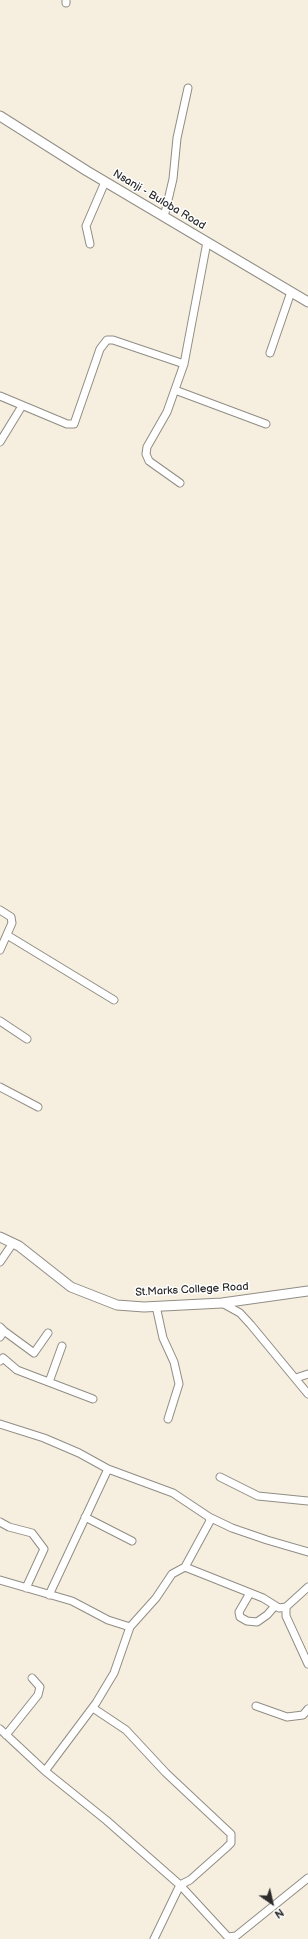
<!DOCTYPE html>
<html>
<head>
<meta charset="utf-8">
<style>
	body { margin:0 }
	#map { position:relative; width:308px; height:1939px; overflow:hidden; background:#f6efdf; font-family:"Balsamiq Sans",sans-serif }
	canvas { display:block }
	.north { position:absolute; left:252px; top:1883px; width:40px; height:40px; -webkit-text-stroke:3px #fff; paint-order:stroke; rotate:146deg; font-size:11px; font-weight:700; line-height:16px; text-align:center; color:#2b2b2b }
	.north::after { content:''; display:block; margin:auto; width:14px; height:18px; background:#2b2b2b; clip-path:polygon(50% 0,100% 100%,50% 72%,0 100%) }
</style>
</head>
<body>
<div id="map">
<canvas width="308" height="1939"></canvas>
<div class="north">N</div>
</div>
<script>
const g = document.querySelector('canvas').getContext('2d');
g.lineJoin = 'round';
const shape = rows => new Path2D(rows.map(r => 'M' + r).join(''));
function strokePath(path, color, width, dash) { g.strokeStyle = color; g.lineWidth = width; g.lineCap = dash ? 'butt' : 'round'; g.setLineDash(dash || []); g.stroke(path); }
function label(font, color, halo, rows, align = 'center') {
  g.font = font + ' "Balsamiq Sans",sans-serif'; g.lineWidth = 3; g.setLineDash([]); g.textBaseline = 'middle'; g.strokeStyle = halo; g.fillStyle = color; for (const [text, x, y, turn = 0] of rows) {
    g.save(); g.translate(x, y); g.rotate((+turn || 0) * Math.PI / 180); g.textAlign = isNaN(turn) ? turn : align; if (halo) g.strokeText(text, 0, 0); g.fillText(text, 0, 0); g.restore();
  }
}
const street = shape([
	[66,3,66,0],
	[164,217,173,179,177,138,188,88],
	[90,244,86,226,105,182],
	[270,353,291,292],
	[175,390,266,424],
	[0,396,67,424,74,424,100,349,107,340,113,340,184,364],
	[0,442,22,406],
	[180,483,149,461,146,454,147,447,167,412,184,364,207,242],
	[0,910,11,917,12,923,0,950],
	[7,935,114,1000],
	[0,1021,27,1039],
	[0,1087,38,1107],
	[0,1262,13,1243],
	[222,1303,240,1313,251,1325,308,1394],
	[156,1306,163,1338,174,1362,179,1384,168,1419],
	[0,1327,4,1331,0,1337],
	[4,1331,34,1353,48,1333],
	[0,1361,3,1358,17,1370,93,1399],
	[296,1378,308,1374],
	[49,1382,62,1346],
	[0,1424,44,1438,79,1453,108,1469,173,1493,209,1517,210,1521,185,1567,172,1574,156,1598,130,1627,114,1673,96,1703,45,1771],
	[220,1477,258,1496,308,1501],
	[85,1517,132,1541],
	[209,1517,232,1528,267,1540,308,1552],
	[0,1522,9,1527,32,1533,44,1549,26,1588],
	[185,1567,263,1598,279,1608,286,1607,308,1587],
	[0,1580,72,1601,108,1620,130,1627],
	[250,1593,239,1612,240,1617,247,1621,257,1622,267,1615,275,1606],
	[49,1595,108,1469],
	[286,1607,286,1616,308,1664],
	[256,1706,287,1717,303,1715,308,1709],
	[93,1708,126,1730,166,1773,231,1834,231,1843,226,1848,190,1880,180,1885,154,1939],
	[0,1729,45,1771,106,1820,180,1885,228,1937,236,1936,308,1878],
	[6,1735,38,1695,40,1687,32,1678]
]);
const secondary = shape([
	[0,116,87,171,308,302],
	[0,1237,19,1246,71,1287,117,1305,144,1307,222,1303,308,1291]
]);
strokePath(street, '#908d85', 9);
strokePath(secondary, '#908d85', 11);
strokePath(street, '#fff', 7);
strokePath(secondary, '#fff', 9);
label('11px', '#2b2b2b', '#fff', [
	["Nsanji - Buloba Road",159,200,31],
	["St.Marks College Road",192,1290,-3]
]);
</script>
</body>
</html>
